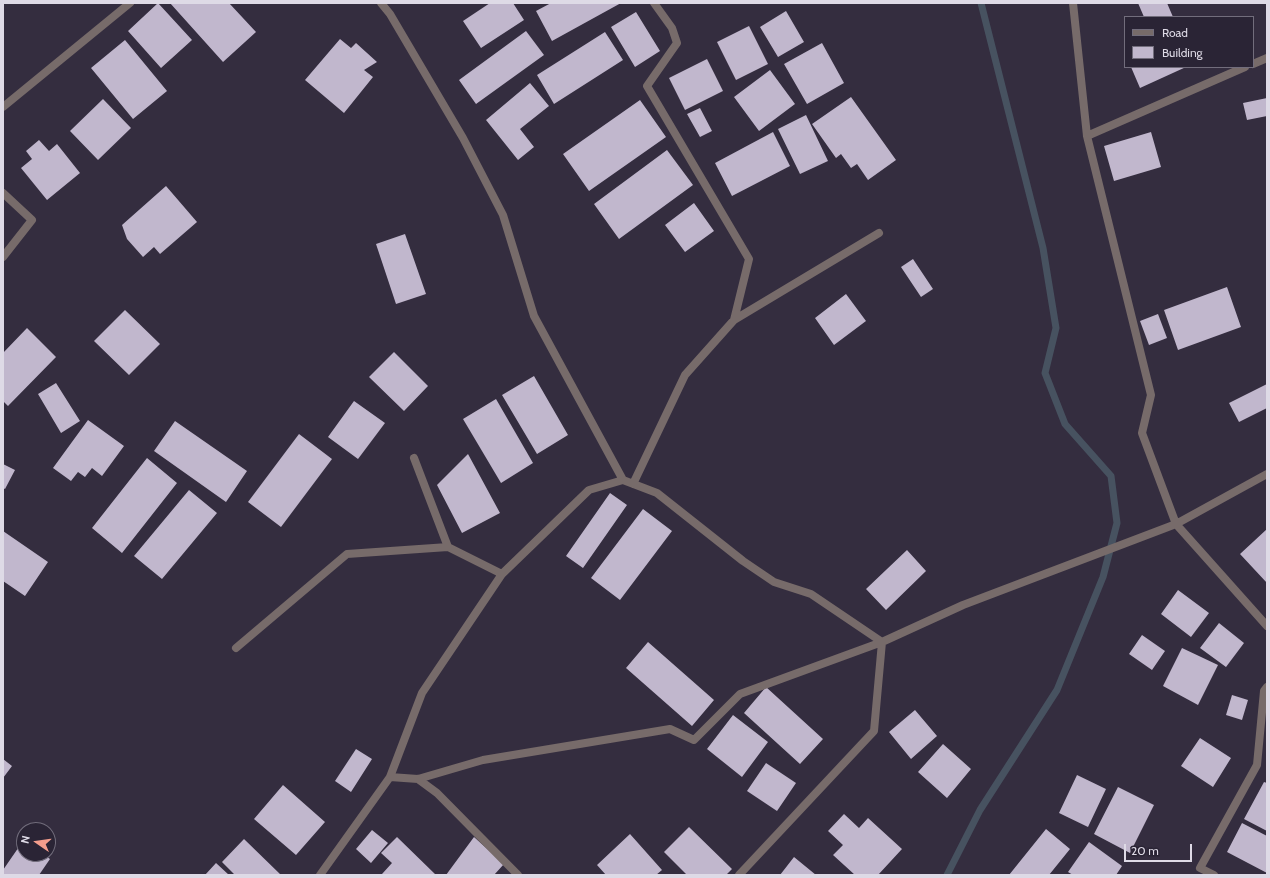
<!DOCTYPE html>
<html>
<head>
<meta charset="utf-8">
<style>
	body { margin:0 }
	#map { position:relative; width:1270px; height:878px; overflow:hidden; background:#342d3f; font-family:Cabin,sans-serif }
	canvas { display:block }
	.frame { position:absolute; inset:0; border:4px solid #dedae6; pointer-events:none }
	.legend { position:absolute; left:1124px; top:16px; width:130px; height:52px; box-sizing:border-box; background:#2a2435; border:1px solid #726d7c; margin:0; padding:5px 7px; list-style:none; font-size:12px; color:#dedae6 }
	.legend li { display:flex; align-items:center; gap:8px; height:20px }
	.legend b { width:20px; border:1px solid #726d7c }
	.north { position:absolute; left:16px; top:822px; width:40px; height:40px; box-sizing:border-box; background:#2a2435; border:1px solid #726d7c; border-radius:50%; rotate:283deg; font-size:11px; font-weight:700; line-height:16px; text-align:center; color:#dedae6 }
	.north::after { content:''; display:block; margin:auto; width:14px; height:18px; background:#f49d8c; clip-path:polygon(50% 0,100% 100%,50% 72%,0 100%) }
	.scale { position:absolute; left:1124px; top:844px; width:68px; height:18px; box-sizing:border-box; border:2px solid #dedae6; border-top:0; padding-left:5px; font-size:12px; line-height:14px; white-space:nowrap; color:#dedae6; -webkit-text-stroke:3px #2a2435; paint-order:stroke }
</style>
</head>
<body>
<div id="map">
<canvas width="1270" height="878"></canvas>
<div class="frame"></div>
<ul class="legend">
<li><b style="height:5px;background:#776b6a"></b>Road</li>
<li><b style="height:11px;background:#c1b7cd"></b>Building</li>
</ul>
<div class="north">N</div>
<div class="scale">20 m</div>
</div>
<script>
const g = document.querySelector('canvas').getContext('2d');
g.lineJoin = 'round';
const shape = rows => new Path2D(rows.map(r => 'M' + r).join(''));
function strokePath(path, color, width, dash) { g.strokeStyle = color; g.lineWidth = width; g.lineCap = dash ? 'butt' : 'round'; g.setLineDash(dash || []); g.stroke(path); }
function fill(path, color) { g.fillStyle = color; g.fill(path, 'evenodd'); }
strokePath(shape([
	[947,875,980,810,1057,690,1103,577,1117,523,1111,476,1065,424,1045,373,1056,328,1043,248,981,3]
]), '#475260', 7);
fill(shape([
	[158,3,192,40,161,68,128,31],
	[170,3,229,3,256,32,223,62],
	[490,3,513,3,524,20,481,48,463,21],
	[551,3,621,3,552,41,536,11],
	[1138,3,1167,3,1173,17,1144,17],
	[786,11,804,42,778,57,760,27],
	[636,12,660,51,635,67,611,27],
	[749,26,768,64,736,80,717,42],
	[526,31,544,55,476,104,459,80],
	[605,32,623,60,554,104,537,75],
	[340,39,351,48,356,43,377,62,364,70,373,77,344,113,305,80],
	[125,40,167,91,133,119,91,68],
	[822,43,844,83,807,104,784,64],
	[707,59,723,91,685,110,669,78],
	[1131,67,1186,67,1140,88],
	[770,70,795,104,759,131,734,97],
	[530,83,549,106,520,129,534,147,518,160,486,120],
	[851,97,896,160,868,180,857,164,851,168,841,154,836,158,812,124],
	[1267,98,1267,116,1247,120,1243,103],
	[103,99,131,128,98,160,70,131],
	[640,100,666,137,589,191,563,154],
	[700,108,712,131,700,137,687,114],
	[806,115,828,161,800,174,778,129],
	[773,132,790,166,732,196,715,163],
	[1151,132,1161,167,1114,181,1104,146],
	[39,140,49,151,57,144,80,173,47,200,21,168,32,159,26,151],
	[667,150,693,185,619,239,594,204],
	[166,186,197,222,160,254,154,247,143,257,127,239,122,225],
	[694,203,714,231,685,252,665,225],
	[405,234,426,294,396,304,376,244],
	[913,259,933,289,921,297,901,267],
	[1227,287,1241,327,1178,350,1164,310],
	[846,294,866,321,834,345,815,318],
	[125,310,160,344,129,375,94,341],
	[1158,314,1167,338,1149,345,1140,321],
	[27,328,56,357,8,406,3,401,3,353],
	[394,352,428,386,404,411,369,377],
	[534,376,568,435,537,454,502,395],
	[56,383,80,421,61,433,38,394],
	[1267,384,1267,408,1239,422,1229,403],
	[496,399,533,463,501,483,463,419],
	[354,401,385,423,358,459,328,437],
	[88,420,124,446,102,476,92,468,85,477,78,472,71,481,53,468],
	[175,421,247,471,226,502,154,451],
	[299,434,332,459,281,527,248,502],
	[468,454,500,513,462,533,437,485],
	[147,458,177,483,122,553,92,528],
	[3,464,15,470,5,489,3,488],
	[189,490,217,513,162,579,134,556],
	[610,493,627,505,583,568,566,556],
	[643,509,672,531,620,600,591,578],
	[1267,529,1267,583,1240,554],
	[3,531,48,562,25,596,3,581],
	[907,550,926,571,886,610,866,589],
	[1178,590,1209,613,1191,637,1161,614],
	[1219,623,1244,643,1226,667,1200,648],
	[1142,635,1165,651,1152,670,1129,654],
	[648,642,714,700,692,726,626,668],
	[1182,648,1218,665,1198,705,1163,686],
	[766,687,823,739,800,764,744,713],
	[1232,695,1248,700,1242,720,1226,715],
	[915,710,937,736,911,759,889,732],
	[733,715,768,742,742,777,707,749],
	[1200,738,1231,758,1213,787,1181,766],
	[943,744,971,769,947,798,918,772],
	[356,749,372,759,351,792,335,781],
	[3,759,12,766,3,778],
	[766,763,796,783,777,811,747,791],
	[1077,775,1106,789,1088,827,1059,813],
	[1264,782,1267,783,1267,831,1244,819],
	[283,785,325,822,296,855,254,819],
	[1118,787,1154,805,1130,853,1094,834],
	[844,814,859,828,868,818,902,849,878,875,855,875,833,855,843,845,828,831],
	[1242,823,1267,836,1267,873,1227,852],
	[689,827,732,869,726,875,687,875,664,852],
	[1046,829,1070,849,1049,875,1009,875],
	[372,830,388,843,371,863,356,849],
	[630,834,662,870,656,875,606,875,597,865],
	[397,837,436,875,383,875,382,874,392,863,381,853],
	[474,837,504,864,494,875,446,875],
	[244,839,281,875,235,875,222,862],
	[23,841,24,841,24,854,43,854,50,859,39,875,3,875,3,870],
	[1089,842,1122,866,1116,875,1073,875,1068,872],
	[794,857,816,875,780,875],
	[216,863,229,875,205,875]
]), '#c1b7cd');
strokePath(shape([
	[381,3,390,14,463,138,503,215,534,316,623,480],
	[1073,3,1087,136,1151,395,1142,433,1176,524,1267,626],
	[1253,64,1267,58],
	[3,107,130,3],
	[1087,136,1245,67],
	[3,193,32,220,3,257],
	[734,320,879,233],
	[414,458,448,547,502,574],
	[633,484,685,375,734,320,749,259,647,86,677,43,672,28,654,3],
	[236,648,347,554,448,547],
	[390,777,418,779,483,760,670,729,694,740,740,694,882,642,874,731,739,875],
	[418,779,437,793,518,875],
	[320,875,390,777,422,693,502,574,589,490,623,480,657,493,743,561,774,582,811,594,882,642,963,605,1176,524,1267,474],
	[1214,875,1200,868,1257,765,1264,691,1267,687]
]), '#776b6a', 8);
</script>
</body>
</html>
